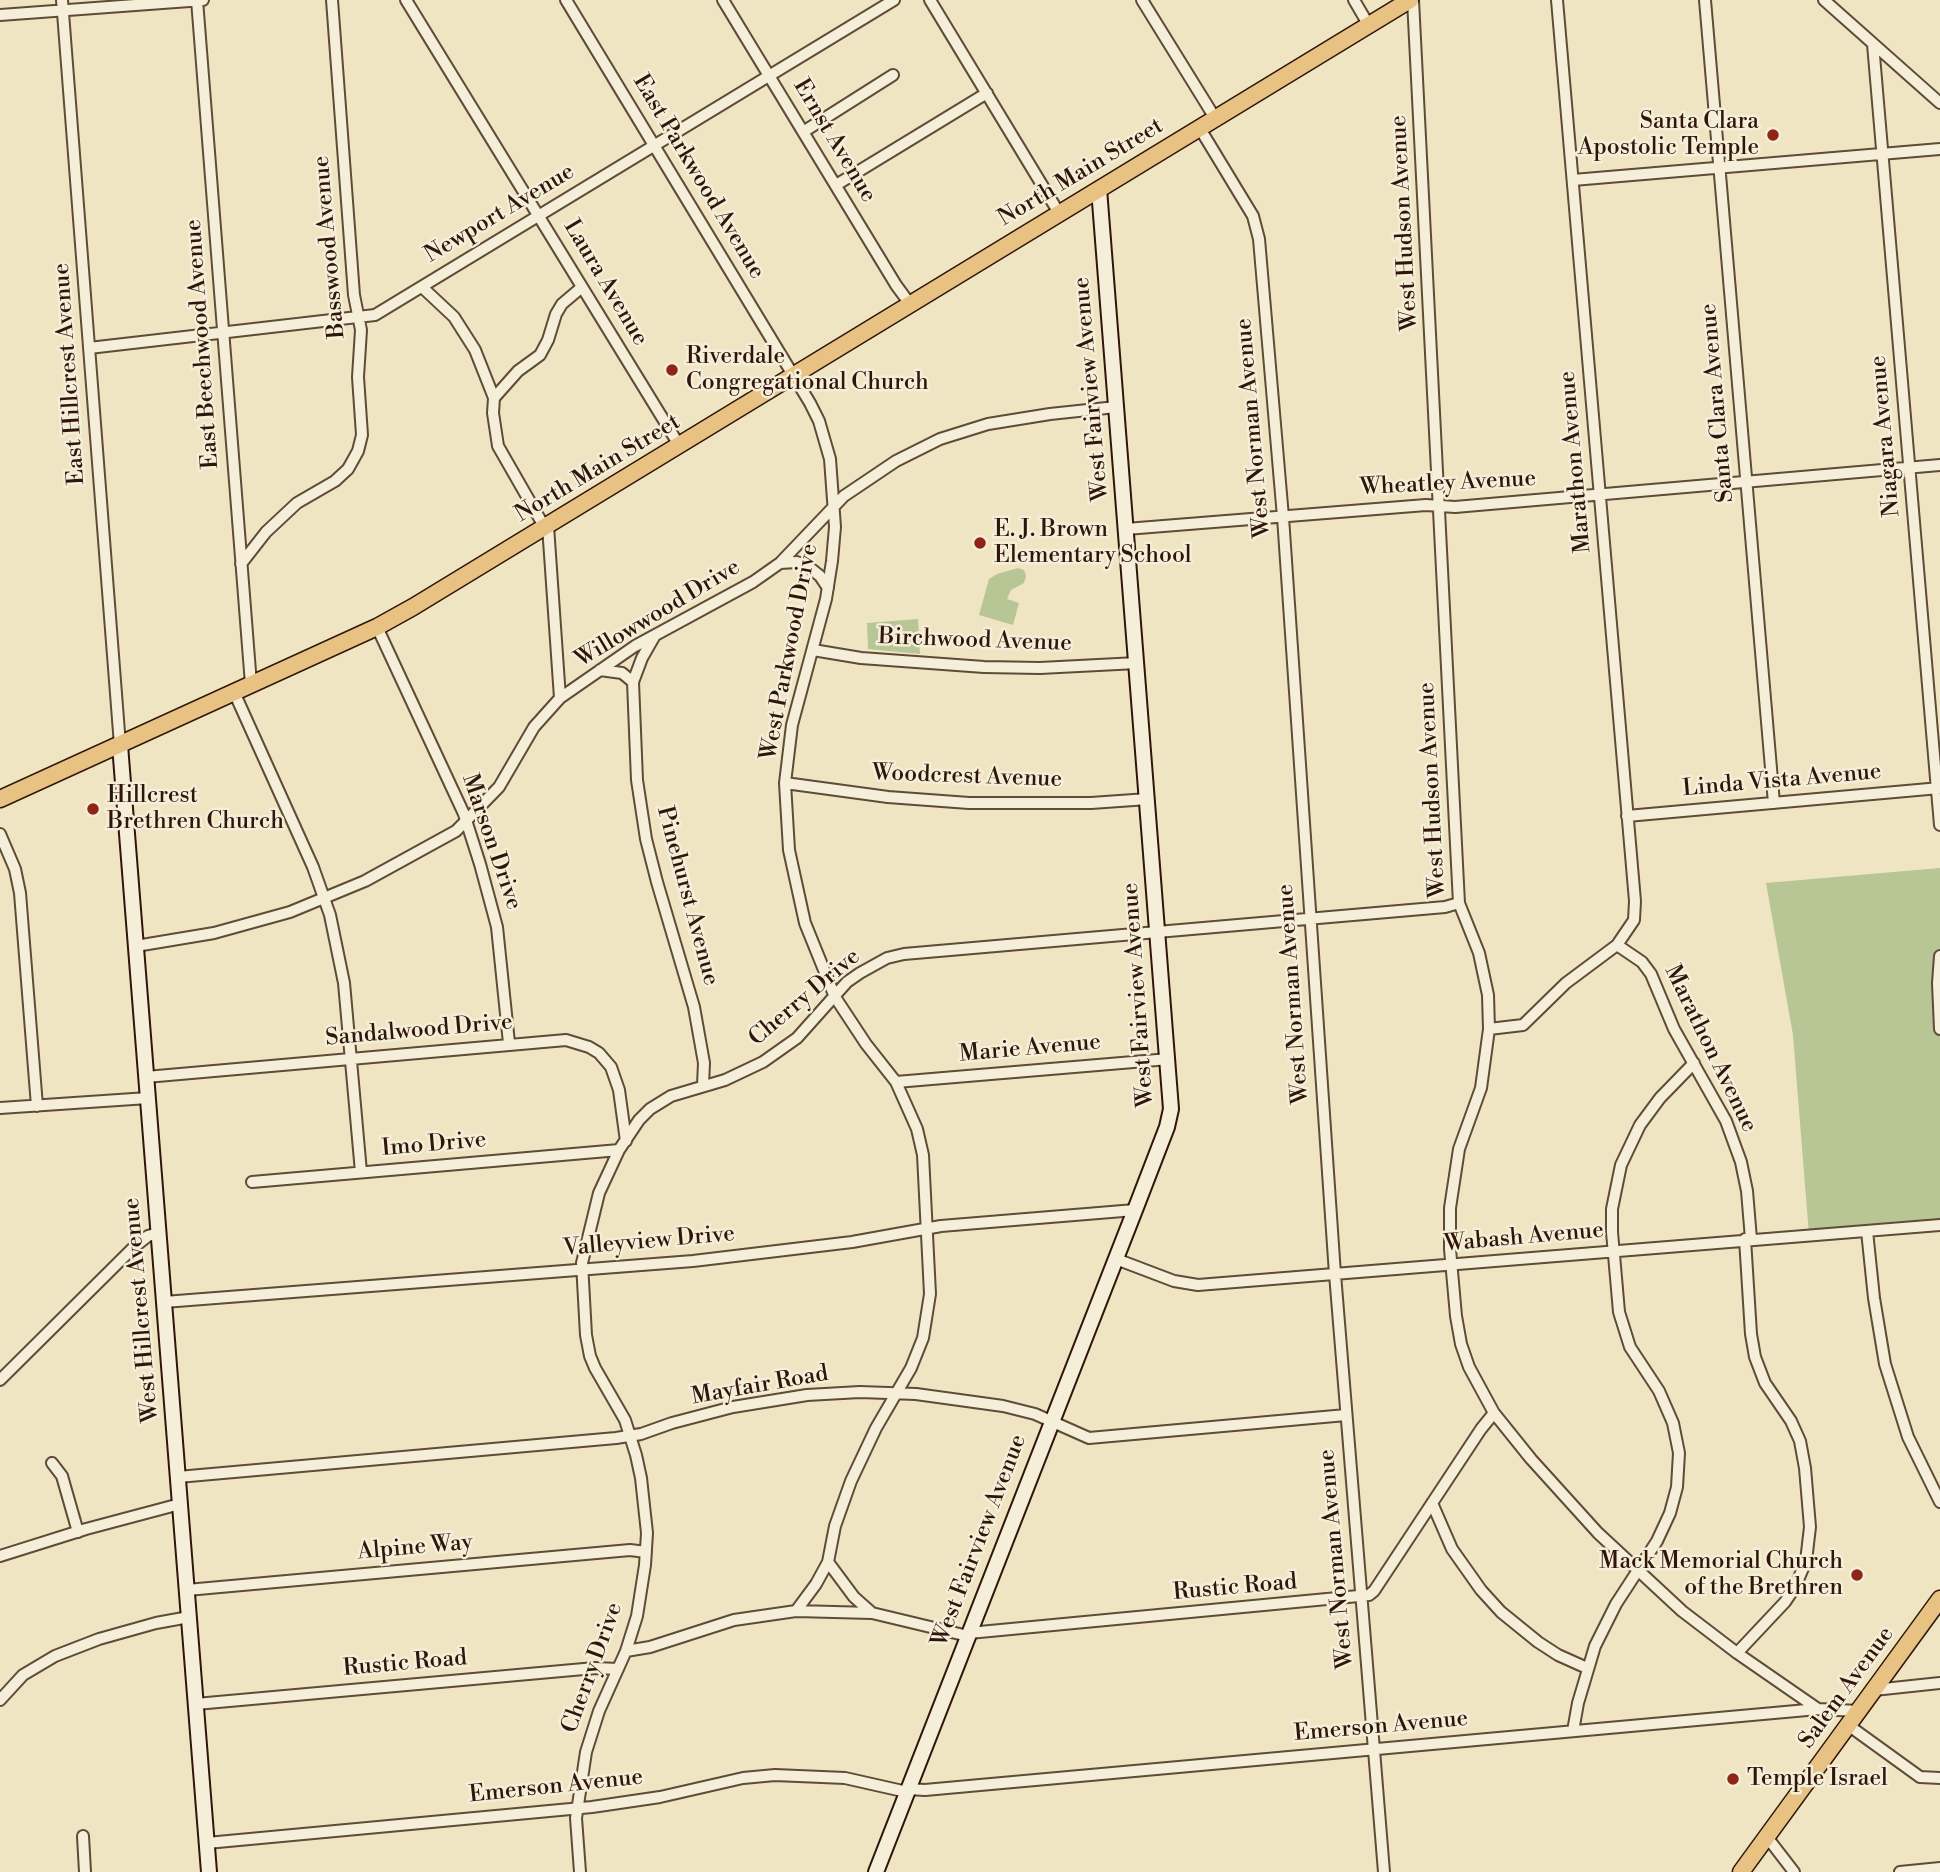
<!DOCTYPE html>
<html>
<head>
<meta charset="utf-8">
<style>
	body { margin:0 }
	canvas { display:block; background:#efe5c3 }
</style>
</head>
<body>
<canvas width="1940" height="1872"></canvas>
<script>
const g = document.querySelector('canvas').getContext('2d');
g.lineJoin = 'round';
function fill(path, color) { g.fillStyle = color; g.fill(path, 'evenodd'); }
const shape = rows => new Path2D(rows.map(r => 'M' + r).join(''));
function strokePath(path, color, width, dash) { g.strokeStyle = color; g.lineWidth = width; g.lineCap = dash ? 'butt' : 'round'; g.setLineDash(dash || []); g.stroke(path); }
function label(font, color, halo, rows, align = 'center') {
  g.font = font + ' "Libre Bodoni",serif'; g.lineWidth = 5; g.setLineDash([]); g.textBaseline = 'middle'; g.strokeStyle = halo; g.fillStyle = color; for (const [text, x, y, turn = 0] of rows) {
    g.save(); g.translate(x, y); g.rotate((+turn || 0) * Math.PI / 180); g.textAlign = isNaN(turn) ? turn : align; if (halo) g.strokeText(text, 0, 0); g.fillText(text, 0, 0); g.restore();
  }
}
fill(shape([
	[1018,568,1024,570,1026,576,1024,583,1011,590,1007,599,1019,603,1013,625,979,615,989,579,997,574],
	[918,619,920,654,868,649,867,623],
	[1940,868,1940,1225,1809,1235,1793,1035,1766,883]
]), '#b8c595');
const street = shape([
	[62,0,120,745],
	[197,0,251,684],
	[406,0,679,445],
	[566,0,810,403,819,421,830,459,835,527,832,561,826,599,792,725,785,783,789,850,805,923,835,997,866,1044,896,1082,917,1129,923,1155,930,1294,923,1338,911,1368,876,1428,851,1481,835,1526,828,1562,816,1584,796,1611],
	[723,0,896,285,910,304],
	[930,0,1059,213],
	[1142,0,1215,118],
	[1354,0,1368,24],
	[1413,0,1459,903,1479,953,1488,995,1489,1029,1481,1088,1459,1149,1450,1208,1450,1249,1456,1316,1461,1344,1469,1367,1494,1413,1531,1459,1598,1533,1682,1611,1737,1653,1818,1709],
	[1705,0,1774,803],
	[1824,0,1940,103],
	[0,15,203,0],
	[1873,44,1940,825],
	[1199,127,1253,216,1259,239,1283,517,1335,1274,1384,1872],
	[803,132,893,75],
	[1573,180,1940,149],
	[836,185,987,93],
	[422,287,454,317,475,350,494,398,493,413,498,446,545,528],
	[89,348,375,315,894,0],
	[494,398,518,371,540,355,548,340,556,314,562,304,582,287],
	[548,526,560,698],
	[1126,529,1426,505,1455,507,1940,465],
	[780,563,797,562,810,568,820,576,828,588],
	[241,564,266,532,297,503,335,481,348,469,358,451,362,435,358,377,361,330,354,295,332,0],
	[377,627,464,814,480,864,497,927,509,1043],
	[654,637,642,658,633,682,637,780,646,839,657,882,694,1007,704,1063,703,1085],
	[813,650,861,658,984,667,1040,668,1137,663],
	[600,670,622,673,633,682],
	[234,692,313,867,330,915,344,983,361,1172],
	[785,783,888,797,969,803,1091,803,1148,799],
	[1627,816,1940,788],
	[0,834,15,869,20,893,37,1106],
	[1617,945,1642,962,1651,974,1674,1029,1726,1121,1741,1162,1747,1191,1751,1239],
	[136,946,214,933,290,912,365,881,456,831,499,787,534,727,560,698,635,646,753,582,780,563,844,496,896,461,940,439,988,424,1050,414,1116,407],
	[1940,956,1938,983,1940,1029],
	[1489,1029,1523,1025,1566,983,1617,945,1634,920,1635,901,1557,0],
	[146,1077,566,1040,589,1047,599,1053,611,1067,619,1090,626,1141],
	[896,1082,1169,1059],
	[0,1108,148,1098],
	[252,1182,619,1150],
	[1867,1231,1874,1298,1885,1364,1908,1437,1940,1502],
	[1116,1259,1174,1281,1198,1285,1940,1225],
	[164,1302,693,1261,852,1242,941,1226,1135,1210],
	[0,1380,134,1247,148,1236,158,1233],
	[52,1463,62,1476,78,1532],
	[178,1477,616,1438,641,1434,672,1423,733,1407,807,1395,860,1392,916,1394,1003,1406,1035,1414,1089,1438,1346,1415],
	[1432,1503,1452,1549,1481,1590,1501,1612,1538,1642,1558,1655,1587,1668],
	[0,1556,86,1529,180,1504],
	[828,1562,854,1597,872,1613],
	[187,1590,630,1550,646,1552],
	[969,1633,1369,1595,1374,1591,1481,1429,1494,1413],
	[626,1651,650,1647,734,1620,796,1611,872,1613,968,1636],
	[1737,1653,1785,1602,1795,1587,1806,1561,1810,1527,1805,1468,1800,1441,1791,1421,1765,1383,1755,1357,1751,1334,1745,1239],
	[1874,1690,1940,1683],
	[0,1700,23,1675,55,1656,99,1639,156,1623,189,1617],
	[196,1704,595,1668,618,1669],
	[1848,1725,1920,1777,1940,1778],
	[1573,1731,1578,1703,1595,1646,1616,1604,1657,1541,1670,1513,1677,1487,1679,1453,1673,1423,1659,1391,1630,1347,1619,1312,1612,1232,1612,1209,1621,1165,1640,1125,1660,1098,1694,1063],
	[908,1789,925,1790,1818,1709,1858,1711],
	[83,1836,85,1872],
	[1767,1837,1794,1872],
	[207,1843,592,1807,660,1797,743,1778,775,1775,845,1778,907,1792],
	[580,1872,576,1818,586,1752,599,1711,626,1651,637,1616,645,1565,647,1533,641,1478,636,1455,625,1420,595,1368,590,1356,586,1335,582,1263,599,1193,619,1150,639,1120,650,1109,671,1096,725,1080,763,1062,797,1038,847,982,860,973,887,958,904,954,1445,907,1459,903],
	[1900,1872,1940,1868]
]);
const secondary = shape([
	[120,745,209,1872],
	[876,1872,1135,1210,1167,1127,1171,1109,1099,189]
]);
const primary = shape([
	[0,799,377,627,413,607,1410,0],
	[1741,1872,1940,1599]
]);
strokePath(street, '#604a38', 14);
strokePath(secondary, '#30160a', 18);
strokePath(primary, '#30160a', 19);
strokePath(street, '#f5eed8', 10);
strokePath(secondary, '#f5eed8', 14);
strokePath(primary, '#e8c282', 16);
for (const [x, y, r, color] of [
	[1773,135,7,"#8f2418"],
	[672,370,7,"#8f2418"],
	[980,543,7,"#8f2418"],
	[93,809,7,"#8f2418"],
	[1857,1575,7,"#8f2418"],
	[1733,1779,7,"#8f2418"]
]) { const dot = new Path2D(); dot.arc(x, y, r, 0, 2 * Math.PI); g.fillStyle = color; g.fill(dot); strokePath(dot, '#f5eed8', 2.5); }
label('23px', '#30160a', '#f5eed8', [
	["Santa Clara",1759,122,"right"],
	["Apostolic Temple",1759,148,"right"],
	["Riverdale",686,357],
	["Congregational Church",686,383],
	["E. J. Brown",994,530],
	["Elementary School",994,556],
	["Hillcrest",107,796],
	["Brethren Church",107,822],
	["Mack Memorial Church",1843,1562,"right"],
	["of the Brethren",1843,1588,"right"],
	["Temple Israel",1747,1779]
], 'left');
label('23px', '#30160a', '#f5eed8', [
	["Ernst Avenue",834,141,59],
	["North Main Street",1081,173,-31],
	["East Parkwood Avenue",698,177,59],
	["Newport Avenue",500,214,-31],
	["West Hudson Avenue",1405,223,-93],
	["Basswood Avenue",330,247,-95],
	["Laura Avenue",605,283,59],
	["East Beechwood Avenue",203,344,-94],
	["East Hillcrest Avenue",70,374,-94],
	["West Fairview Avenue",1092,389,-95],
	["Santa Clara Avenue",1718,403,-95],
	["West Norman Avenue",1254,428,-95],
	["Niagara Avenue",1886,436,-95],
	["Marathon Avenue",1576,462,-95],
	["North Main Street",598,469,-31],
	["Wheatley Avenue",1448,484,-3],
	["Willowwood Drive",658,614,-31],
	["Birchwood Avenue",975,641,2],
	["West Parkwood Drive",790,652,-79],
	["Woodcrest Avenue",967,777,2],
	["Linda Vista Avenue",1782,781,-5],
	["West Hudson Avenue",1433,790,-93],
	["Marson Drive",491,842,71],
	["Pinehurst Avenue",687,896,75],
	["West Norman Avenue",1294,994,-94],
	["West Fairview Avenue",1139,995,-94],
	["Cherry Drive",805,998,-40],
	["Sandalwood Drive",419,1031,-5],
	["Marie Avenue",1030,1049,-5],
	["Marathon Avenue",1710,1049,64],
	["Imo Drive",434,1145,-5],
	["Wabash Avenue",1524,1238,-5],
	["Valleyview Drive",649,1242,-5],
	["West Hillcrest Avenue",142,1310,-95],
	["Mayfair Road",760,1386,-10],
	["West Fairview Avenue",980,1541,-69],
	["Alpine Way",415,1548,-5],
	["West Norman Avenue",1337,1559,-95],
	["Rustic Road",1235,1588,-5],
	["Rustic Road",405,1664,-5],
	["Cherry Drive",593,1668,-70],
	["Salem Avenue",1847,1688,-54],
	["Emerson Avenue",1381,1727,-5],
	["Emerson Avenue",556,1787,-6]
]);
</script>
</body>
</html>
